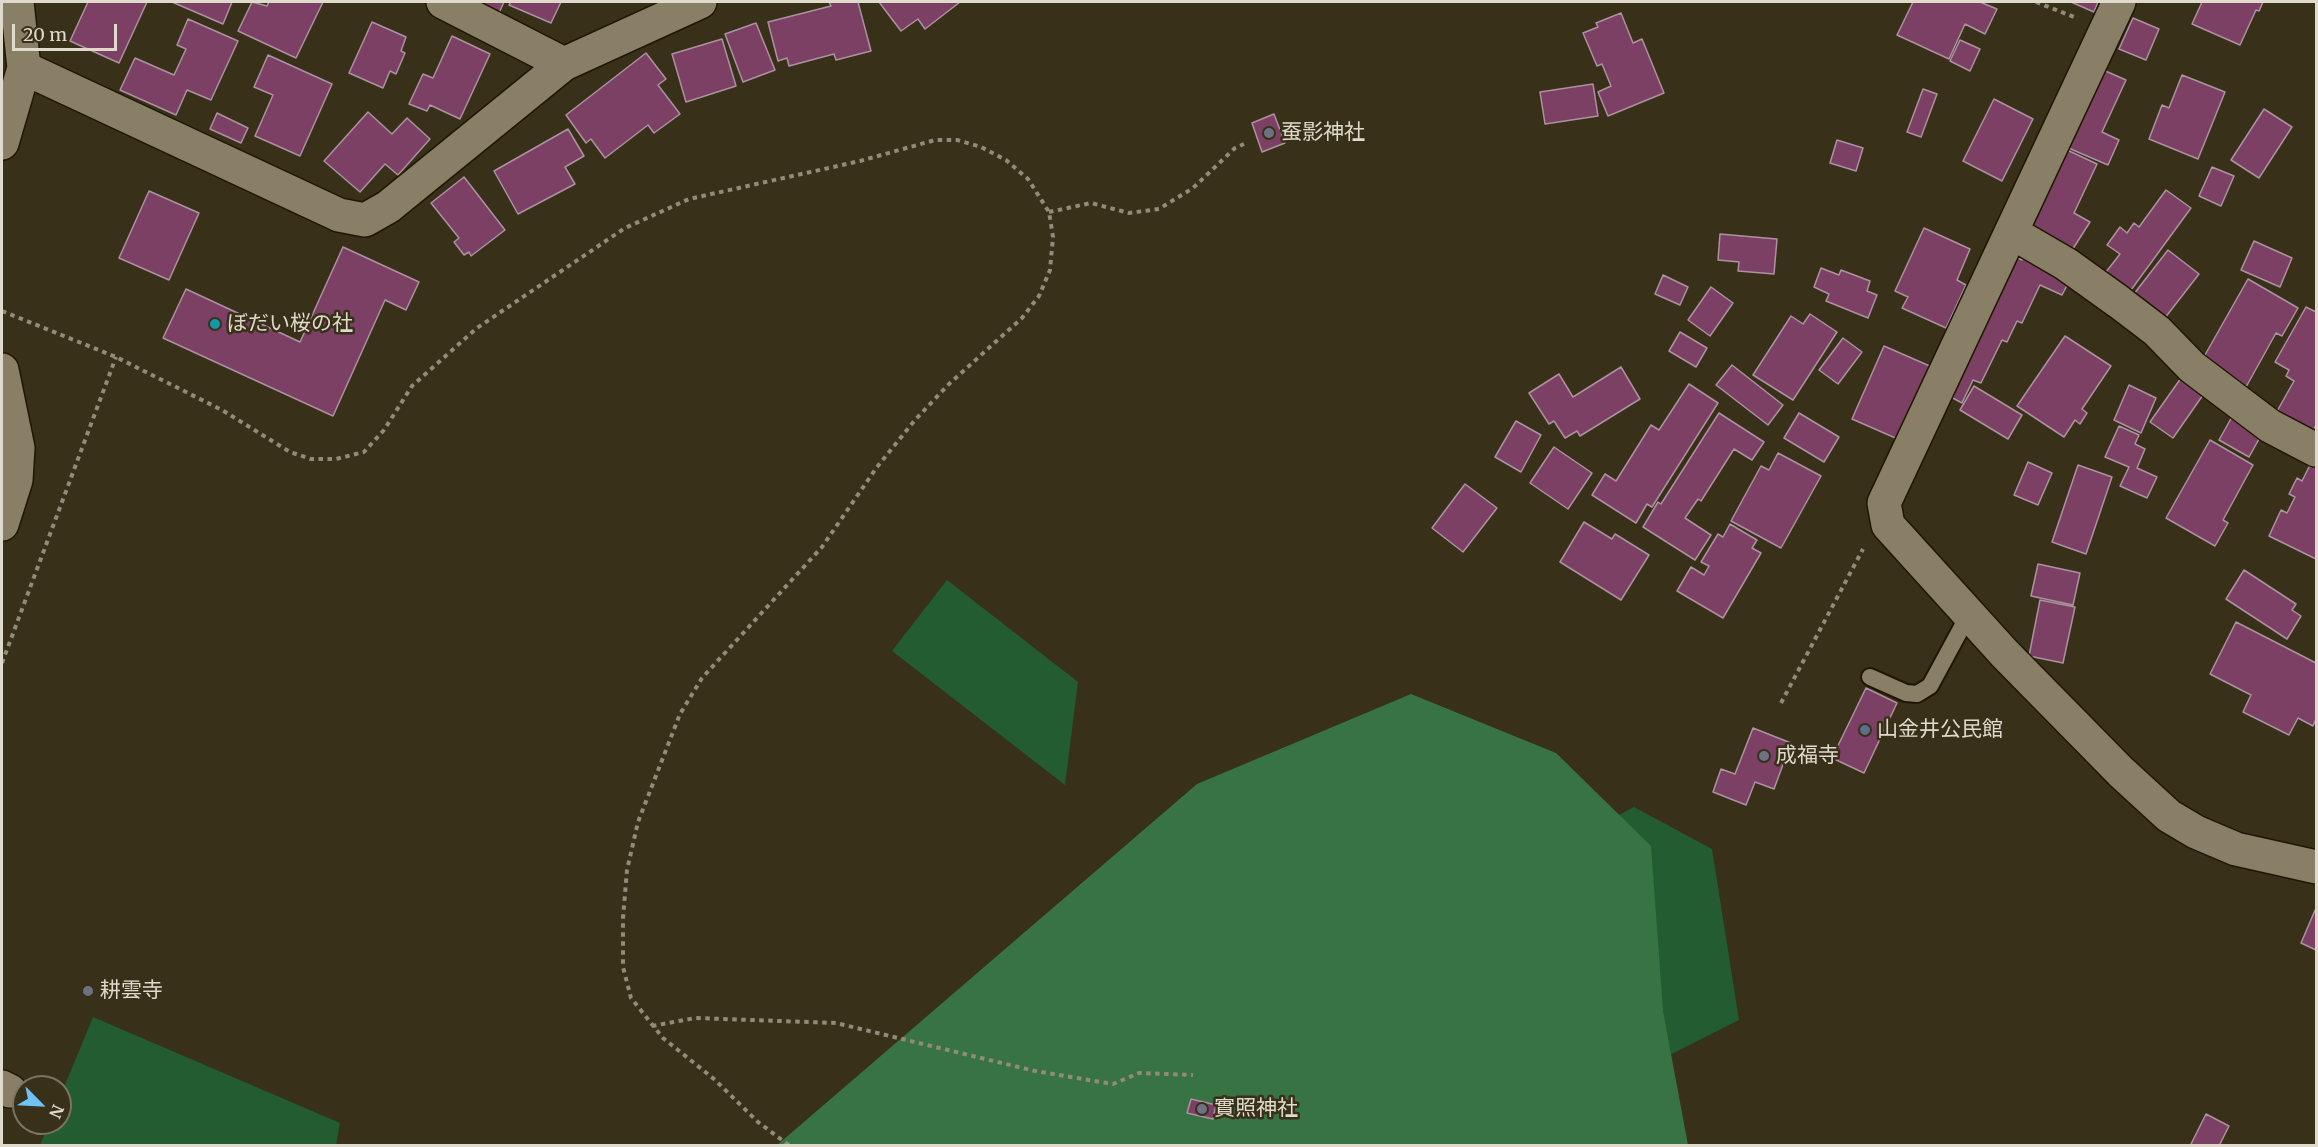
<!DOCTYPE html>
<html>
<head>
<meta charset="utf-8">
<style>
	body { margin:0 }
	#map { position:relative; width:2318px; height:1147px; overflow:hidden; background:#383019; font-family:Merriweather,serif }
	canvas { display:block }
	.frame { position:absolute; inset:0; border:3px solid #dfdacc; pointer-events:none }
	.north { position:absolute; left:12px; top:1075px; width:60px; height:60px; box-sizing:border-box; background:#383019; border:2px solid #7b7461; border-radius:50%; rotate:114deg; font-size:16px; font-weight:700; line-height:24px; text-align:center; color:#dfdacc }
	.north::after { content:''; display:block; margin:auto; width:21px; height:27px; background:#6fc2f4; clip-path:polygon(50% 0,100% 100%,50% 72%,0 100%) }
	.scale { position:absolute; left:12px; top:24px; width:105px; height:27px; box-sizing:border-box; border:3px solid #dfdacc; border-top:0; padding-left:8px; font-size:18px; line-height:21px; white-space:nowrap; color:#dfdacc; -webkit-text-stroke:4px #383019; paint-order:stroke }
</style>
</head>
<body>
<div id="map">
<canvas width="2318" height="1147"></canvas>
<div class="frame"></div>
<div class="north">N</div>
<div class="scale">20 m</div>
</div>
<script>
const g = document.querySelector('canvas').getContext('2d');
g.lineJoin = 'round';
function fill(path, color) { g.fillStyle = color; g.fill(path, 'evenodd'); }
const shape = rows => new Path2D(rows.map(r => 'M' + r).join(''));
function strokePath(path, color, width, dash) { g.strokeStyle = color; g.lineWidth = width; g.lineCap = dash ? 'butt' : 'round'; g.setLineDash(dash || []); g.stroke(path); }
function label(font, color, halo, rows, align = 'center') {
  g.font = font + ' Merriweather,"Noto Sans JP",serif'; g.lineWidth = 5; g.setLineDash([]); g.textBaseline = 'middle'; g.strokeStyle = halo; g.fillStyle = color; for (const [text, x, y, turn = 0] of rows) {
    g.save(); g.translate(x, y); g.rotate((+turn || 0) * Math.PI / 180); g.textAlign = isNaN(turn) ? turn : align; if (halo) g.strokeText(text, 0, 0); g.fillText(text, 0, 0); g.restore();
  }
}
fill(shape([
	[947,580,1078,682,1065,785,892,651],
	[1634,807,1712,849,1739,1020,1644,1068,1589,831],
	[93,1017,340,1123,336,1145,40,1145,49,1123,60,1123,60,1097]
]), '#225c30');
fill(shape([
	[1411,694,1556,753,1651,846,1663,1011,1688,1145,776,1146,1197,784]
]), '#387344');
const building = shape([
	[88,2,147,2,119,63,70,41,88,2],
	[172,2,232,2,223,24,172,2],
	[252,2,267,6,269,2,323,2,296,58,238,31,252,2],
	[473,2,504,2,499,13,473,2],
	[511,2,561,2,551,23,509,5,511,2],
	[829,2,858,2,871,51,836,60,834,54,789,66,787,58,778,61,768,22,831,6,829,2],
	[879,2,960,2,925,29,918,19,901,31,879,2],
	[1913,2,1980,2,1997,9,1985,34,1965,24,1949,59,1897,35,1913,2],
	[2071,2,2098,2,2094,12,2071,2],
	[2202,2,2263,2,2259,11,2256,10,2240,45,2192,24,2202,2],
	[1621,13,1633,43,1642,39,1664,93,1608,116,1598,92,1611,86,1602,64,1597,66,1583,33,1598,27,1596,23,1621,13],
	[2133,18,2159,29,2146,60,2119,49,2133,18],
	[188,19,238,41,211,100,187,90,176,115,120,90,135,58,174,75,186,49,177,45,188,19],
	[372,22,406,37,401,51,405,53,396,74,390,71,383,88,349,73,372,22],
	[756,23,775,70,743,82,725,34,756,23],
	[452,36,490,54,460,119,430,105,427,111,409,104,423,74,433,78,452,36],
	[722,39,736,86,686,102,672,54,722,39],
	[1960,40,1980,49,1970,71,1950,61,1960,40],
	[646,53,666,79,658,85,680,114,654,133,648,125,605,158,591,139,586,143,566,115,646,53],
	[268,55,332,84,300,156,255,136,273,95,254,87,268,55],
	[2101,69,2126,80,2102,132,2119,140,2108,165,2066,147,2101,69],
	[2182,75,2225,92,2198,159,2149,139,2162,105,2169,108,2182,75],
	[1593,84,1598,116,1545,124,1540,92,1593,84],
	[1923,89,1937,94,1921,137,1907,132,1923,89],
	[1994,99,2033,119,2002,181,1963,161,1994,99],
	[2264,109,2292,127,2259,178,2231,160,2264,109],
	[368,112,392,134,407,118,430,139,398,175,385,164,360,192,324,161,368,112],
	[217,113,248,128,241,143,210,129,217,113],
	[1274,114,1285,143,1262,152,1252,123,1274,114],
	[568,129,584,156,565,167,575,184,518,214,494,171,568,129],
	[1837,140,1863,148,1856,171,1830,163,1837,140],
	[2065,149,2097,164,2074,213,2090,222,2069,255,2027,229,2065,149],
	[2212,167,2234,176,2221,206,2199,196,2212,167],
	[464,177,505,230,471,256,469,252,464,255,454,242,459,238,431,203,464,177],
	[2166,190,2191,208,2131,290,2106,272,2120,254,2107,245,2120,227,2127,233,2134,223,2139,227,2166,190],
	[149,191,199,213,169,280,119,258,149,191],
	[1924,228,1970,249,1957,280,1966,285,1946,328,1902,308,1908,297,1895,291,1924,228],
	[1720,234,1777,239,1774,274,1738,271,1739,262,1718,260,1720,234],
	[2254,241,2292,258,2280,287,2241,270,2254,241],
	[343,247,419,282,406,310,385,300,333,416,163,338,186,289,300,342,343,247],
	[2168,250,2199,274,2161,323,2130,299,2168,250],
	[2024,255,2071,278,2062,295,2040,285,2022,323,2017,321,2007,342,2002,340,1981,383,1973,380,1962,403,1949,396,2015,256,2022,260,2024,255],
	[1821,268,1839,275,1841,270,1870,281,1867,291,1877,295,1868,318,1826,301,1829,294,1814,287,1821,268],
	[1663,275,1688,287,1680,305,1655,294,1663,275],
	[2248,279,2298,308,2282,336,2276,333,2246,387,2201,362,2248,279],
	[1711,287,1733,303,1710,336,1688,320,1711,287],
	[2306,307,2316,312,2316,425,2312,433,2276,413,2294,381,2286,376,2289,370,2275,362,2306,307],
	[1810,314,1837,332,1793,400,1753,375,1791,316,1803,324,1810,314],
	[1680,332,1707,348,1696,367,1669,351,1680,332],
	[2065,336,2111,366,2082,409,2087,413,2080,424,2075,420,2064,437,2017,406,2065,336],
	[1843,338,1862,352,1838,384,1819,370,1843,338],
	[1884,346,1932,367,1900,440,1852,419,1884,346],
	[1732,365,1783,405,1768,425,1716,385,1732,365],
	[1621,367,1640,399,1580,436,1577,431,1565,438,1554,421,1549,424,1529,393,1559,374,1573,397,1621,367],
	[2181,378,2203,395,2173,438,2150,422,2181,378],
	[1689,384,1718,403,1652,507,1647,504,1636,523,1592,495,1605,474,1616,481,1651,425,1659,430,1689,384],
	[2129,385,2156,398,2141,433,2114,420,2129,385],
	[1974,386,2022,415,2008,439,1960,410,1974,386],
	[1719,413,1764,442,1752,460,1734,449,1701,501,1698,499,1685,518,1711,535,1695,560,1643,527,1658,502,1661,504,1719,413],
	[1799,413,1839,437,1824,462,1784,438,1799,413],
	[2233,415,2263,432,2249,457,2219,440,2233,415],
	[1516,421,1541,435,1521,472,1495,457,1516,421],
	[2119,426,2139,435,2135,444,2145,449,2137,468,2157,477,2147,498,2120,486,2129,467,2105,457,2119,426],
	[2210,440,2253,465,2223,520,2228,523,2215,546,2166,518,2210,440],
	[1554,447,1592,473,1568,509,1530,483,1554,447],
	[1778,453,1821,476,1781,548,1731,521,1761,466,1769,470,1778,453],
	[2028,462,2052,473,2038,505,2014,495,2028,462],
	[2311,463,2316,466,2316,559,2269,536,2281,510,2287,513,2295,497,2289,494,2297,478,2302,481,2311,463],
	[2078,465,2112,477,2086,554,2052,542,2078,465],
	[1465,484,1497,508,1463,552,1432,528,1465,484],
	[1584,522,1612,539,1615,534,1649,555,1621,600,1560,562,1584,522],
	[1730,524,1757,540,1752,548,1761,553,1723,618,1677,591,1691,567,1704,575,1709,566,1701,562,1718,534,1723,537,1730,524],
	[2038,564,2080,573,2073,605,2031,596,2038,564],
	[2244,570,2296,604,2292,610,2301,616,2287,639,2226,599,2244,570],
	[2040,600,2075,607,2063,663,2029,656,2040,600],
	[2236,622,2316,663,2316,719,2313,726,2298,718,2289,735,2243,712,2251,695,2210,674,2236,622],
	[1866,688,1897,703,1864,773,1832,758,1866,688],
	[1753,728,1791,743,1774,789,1755,782,1746,805,1713,792,1721,769,1735,774,1753,728],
	[2316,908,2316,950,2301,943,2316,908],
	[1191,1099,1216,1105,1213,1119,1187,1113,1191,1099],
	[2206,1114,2229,1126,2219,1146,2190,1146,2206,1114]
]);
fill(building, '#7c4065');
strokePath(building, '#ac92a0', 1.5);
const service = shape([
	[1870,677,1906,693,1917,694,1930,686,1969,614]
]);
const minor = shape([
	[443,2,564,64],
	[2119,2,1884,503,1888,525,2005,654,2121,772,2169,816,2196,832,2236,849,2316,867],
	[24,68,339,215,365,220,388,207,564,64,700,2],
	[2,143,24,68,17,2],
	[2011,232,2066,264,2119,302,2157,331,2192,367,2270,426,2316,450],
	[2,370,18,448,16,480,2,524],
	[2,1087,10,1091]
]);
strokePath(service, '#201703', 20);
strokePath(minor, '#201703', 36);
strokePath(shape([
	[2036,2,2074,17],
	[1049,212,1091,203,1129,213,1159,209,1193,188,1235,148,1244,144],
	[2,311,116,357,222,410,290,452,311,459,336,459,364,452,384,430,412,386,477,328,625,228,689,199,860,161,935,140,957,140,981,147,1006,160,1028,179,1049,212,1053,237,1050,270,1039,296,1022,318,949,384,915,420,877,467,822,547,702,678,680,714,638,822,627,870,623,918,623,967,631,998,663,1038,714,1079,758,1122,790,1146],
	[2,663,116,357],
	[1781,703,1863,549],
	[652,1026,695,1018,836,1023,1035,1071,1113,1084,1139,1073,1193,1075]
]), '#918b79', 4, [4.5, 4.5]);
strokePath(service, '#897f66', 16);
strokePath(minor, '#897f66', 33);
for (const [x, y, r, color] of [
	[1269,133,6,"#6b7280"],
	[215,324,6,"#0f9aa8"],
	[1865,730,6,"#5c6f8a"],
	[1764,756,6,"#6b7280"],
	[88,991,6,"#6b7280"],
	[1202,1109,6,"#6b7280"]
]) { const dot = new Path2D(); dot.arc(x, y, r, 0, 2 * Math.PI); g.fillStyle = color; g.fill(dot); strokePath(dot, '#383019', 2); }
label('21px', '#dfdacc', '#383019', [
	["蚕影神社",1281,133],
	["ぼだい桜の社",227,324],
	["山金井公民館",1877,730],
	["成福寺",1776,756],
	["耕雲寺",100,991],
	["實照神社",1214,1109]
], 'left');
</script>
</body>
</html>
